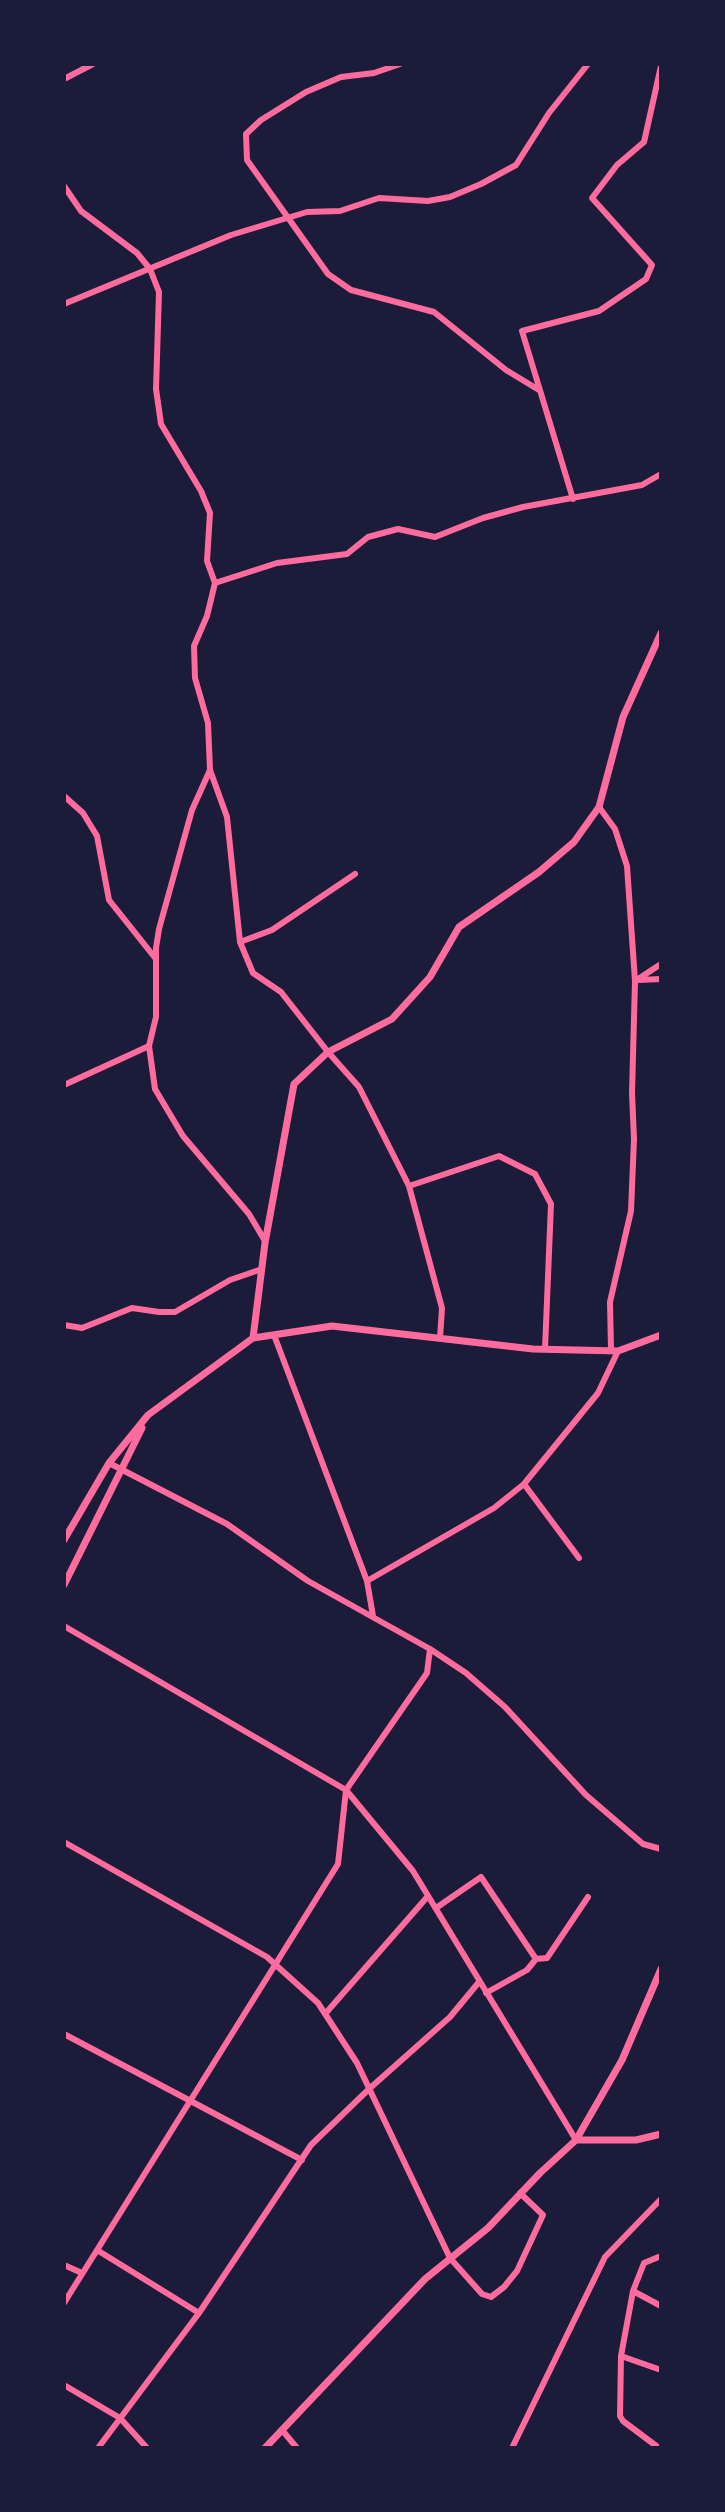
<!DOCTYPE html>
<html>
<head>
<meta charset="utf-8">
<style>
	body { margin:0 }
	#map { position:relative; width:725px; height:2512px; overflow:hidden; background:#1b1b3a; font-family:Rubik,sans-serif }
	canvas { display:block }
	.frame { position:absolute; inset:0; border:66px solid #1b1b3a; pointer-events:none }
</style>
</head>
<body>
<div id="map">
<canvas width="725" height="2512"></canvas>
<div class="frame"></div>
</div>
<script>
const g = document.querySelector('canvas').getContext('2d');
g.lineJoin = 'round';
const shape = rows => new Path2D(rows.map(r => 'M' + r).join(''));
function strokePath(path, color, width, dash) { g.strokeStyle = color; g.lineWidth = width; g.lineCap = dash ? 'butt' : 'round'; g.setLineDash(dash || []); g.stroke(path); }
strokePath(shape([
	[400,64,374,73,341,77,306,92,261,120,246,134,247,160,328,274,351,290,434,312,506,370,539,390],
	[64,79,93,64],
	[64,186,81,211,137,253,150,269,159,292,156,389,161,424,201,491,210,513,207,561,215,583,207,616,194,646,195,678,208,723,210,770,192,810,159,929,156,948,156,1017,149,1046,155,1089,183,1136,249,1214,265,1241],
	[64,304,231,235,307,212,340,211,379,198,428,201,450,197,481,184,516,165,549,113,588,64],
	[573,499,522,331,599,311,646,279,652,265,592,198,617,165,644,142,661,66],
	[215,583,277,563,347,554,368,537,398,529,435,537,483,518,523,507,642,485,661,474],
	[210,770,227,817,240,942,253,973,281,992,328,1052,359,1087,409,1186,442,1308,440,1338],
	[64,796,83,813,97,836,109,900,156,959],
	[599,807,615,829,627,866,635,981,632,1093,634,1139,631,1211,610,1302,611,1350],
	[240,942,272,930,355,874],
	[639,980,661,979],
	[635,981,661,964],
	[64,1085,149,1046],
	[409,1186,499,1156,535,1174,551,1204,545,1349],
	[64,1325,82,1328,132,1308,159,1312,175,1312,230,1280,262,1269],
	[274,1335,367,1581,373,1616],
	[109,1463,227,1524,308,1581,430,1649,466,1673,505,1707,586,1795,643,1844,661,1849],
	[524,1484,579,1558],
	[367,1581,494,1508,524,1484,598,1393,618,1351],
	[64,1626,346,1790,413,1871,576,2140],
	[64,1842,267,1957,318,2003,357,2063,450,2258,482,2294,491,2297,504,2287,517,2271,543,2215,520,2193],
	[436,1908,481,1877,536,1959],
	[486,1993,527,1970,536,1959,547,1958,588,1897],
	[325,2014,428,1896],
	[64,2034,302,2160],
	[97,2250,199,2313],
	[64,2265,82,2273],
	[633,2291,661,2306],
	[64,2303,338,1864,346,1790,427,1673,430,1649],
	[621,2356,661,2370],
	[64,2385,120,2418,147,2448],
	[282,2430,297,2448],
	[98,2448,199,2313,311,2145,369,2089,450,2017,479,1982],
	[512,2448,605,2257,661,2199],
	[659,2448,623,2421,620,2416,621,2356,633,2291,644,2263,661,2256]
]), '#ff6b9d', 6);
strokePath(shape([
	[253,1338,265,1243,294,1084,328,1052,392,1019,430,977,459,927,539,872,574,842,599,807,623,717,661,633],
	[64,1540,109,1463,148,1415,253,1338,332,1326,533,1349,618,1351,661,1335],
	[64,1585,142,1428],
	[576,2140,636,2140,661,2134],
	[265,2448,425,2279,488,2228,540,2173,576,2140,622,2060,661,1969]
]), '#ff6b9d', 7);
</script>
</body>
</html>
